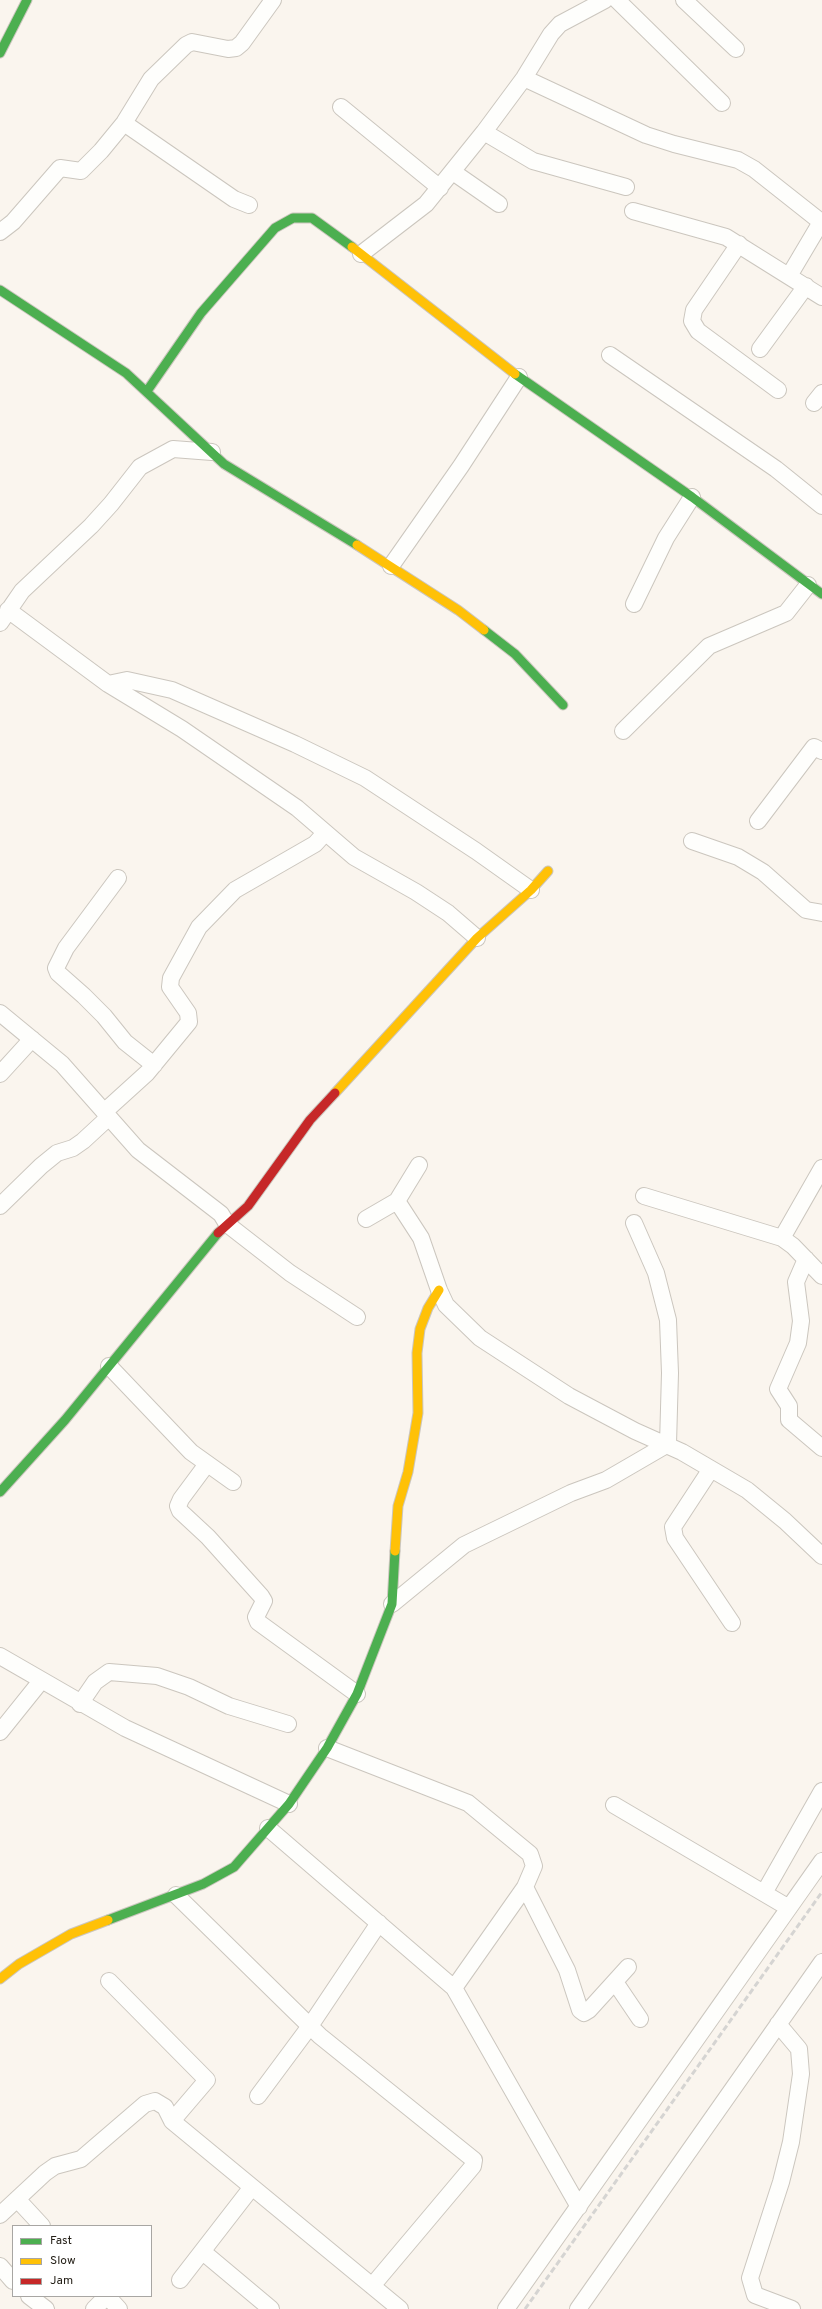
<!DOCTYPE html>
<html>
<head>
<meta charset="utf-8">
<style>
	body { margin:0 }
	#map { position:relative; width:822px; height:2309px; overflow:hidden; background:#faf5ee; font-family:Overpass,sans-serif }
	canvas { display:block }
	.legend { position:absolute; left:12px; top:2225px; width:140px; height:72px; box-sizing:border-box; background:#fff; border:1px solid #a8a6a3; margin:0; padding:5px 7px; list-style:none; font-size:12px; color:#252018 }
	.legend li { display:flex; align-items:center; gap:8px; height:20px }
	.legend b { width:20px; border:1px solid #a8a6a3 }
</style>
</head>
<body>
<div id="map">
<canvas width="822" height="2309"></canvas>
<ul class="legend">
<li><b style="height:5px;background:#4caf50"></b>Fast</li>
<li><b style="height:5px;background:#ffc107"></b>Slow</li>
<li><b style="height:5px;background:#c62828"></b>Jam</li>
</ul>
</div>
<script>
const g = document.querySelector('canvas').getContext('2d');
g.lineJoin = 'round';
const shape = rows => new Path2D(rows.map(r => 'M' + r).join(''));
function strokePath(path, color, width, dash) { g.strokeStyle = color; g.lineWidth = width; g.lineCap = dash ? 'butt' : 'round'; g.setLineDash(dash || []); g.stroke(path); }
const street = shape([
	[617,0,722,103],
	[684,0,736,49],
	[524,78,646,135,674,144,738,160,754,169,821,222,789,276],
	[341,107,440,188],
	[124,123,234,199,249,205],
	[484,132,533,161,626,187],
	[453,172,499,204],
	[633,211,726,237,822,297],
	[0,232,13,222,60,168,81,171,101,151,124,123,151,79,186,45,192,42,228,49,236,48,242,43,273,0],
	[739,244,694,310,692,321,698,331,778,390],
	[361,254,426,204,484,132,524,78,551,34,560,24,605,0],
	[760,349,806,286],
	[610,355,776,469,822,506],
	[814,403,822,393],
	[391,566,461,466,519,377],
	[634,604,666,538,692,497],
	[8,610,108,684,182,729,297,808,354,857,416,892,448,913,477,938],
	[0,623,22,591,91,526,111,504,140,467,173,449,212,452],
	[108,684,127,680,172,690,295,744,365,778,476,851,531,890],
	[623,731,709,646,786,613,808,585],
	[758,821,814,747,822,751],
	[692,841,738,857,763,872,806,910,822,913],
	[118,878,66,948,56,968,58,973,84,996,104,1016,125,1042,154,1065],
	[0,1013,62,1064,138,1150,221,1214,227,1224,290,1273,357,1317],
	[0,1074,32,1039],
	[104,1112,147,1073,189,1022,188,1013,170,987,171,978,199,927,235,890,315,844,325,833],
	[644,1196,782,1238,793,1246,822,1276],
	[397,1201,421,1238,439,1290,446,1305,480,1338,569,1396,635,1431,682,1452,747,1490,785,1521,822,1556],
	[0,1206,41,1166,57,1153,73,1148,83,1141,109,1117],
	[366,1219,397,1201,419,1165],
	[634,1223,656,1273,668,1320,670,1373,668,1444],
	[782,1238,822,1168],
	[806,1259,796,1282,801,1321,798,1343,778,1389,789,1406,789,1420,822,1448],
	[109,1366,191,1452,233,1482],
	[207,1464,181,1499,178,1506,180,1511,208,1537,261,1596,264,1601,256,1617,258,1622,357,1694],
	[711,1469,673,1527,675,1538,732,1623],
	[392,1604,464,1545,571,1493,606,1480,668,1444],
	[0,1656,125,1728,289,1804],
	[80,1704,95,1682,109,1672,157,1676,189,1687,229,1706,288,1724],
	[0,1732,41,1681],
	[327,1748,468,1803,530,1854,534,1866,525,1887,454,1988],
	[614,1805,789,1908],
	[268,1828,454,1988,579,2207],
	[525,1887,567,1970,580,2010,584,2013,589,2010,628,1967],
	[764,1893,822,1791],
	[176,1895,320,2036,474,2160,473,2166,372,2286],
	[109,1981,207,2080,172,2121],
	[615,1982,640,2019],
	[778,2024,799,2049,801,2074,791,2142,781,2182,750,2278,755,2295,792,2309],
	[258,2096,310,2026,379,1923],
	[17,2199,42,2226],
	[0,2215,45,2173,55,2166,81,2159,145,2104,155,2101,165,2107,172,2121,400,2309],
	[203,2252,271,2309],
	[0,2266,13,2281],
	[180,2280,252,2187],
	[29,2296,46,2309],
	[107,2296,119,2309],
	[94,2309,107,2296],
	[506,2309,822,1861],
	[578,2309,822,1962]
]);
const fast = shape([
	[0,53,27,0],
	[0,290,126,373,224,464,357,545],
	[515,374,692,497,822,594],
	[147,391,201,313,275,228,293,218,312,218,352,247],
	[484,630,515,654,563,705],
	[0,1492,65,1420,218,1233],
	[108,1920,203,1884,234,1867,289,1804,327,1748,357,1694,392,1604,395,1551]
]);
const slow = shape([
	[352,247,515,374],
	[357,545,458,610,484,630],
	[335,1093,477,938,531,890,548,871],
	[395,1551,398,1506,408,1472,418,1413,417,1353,420,1329,428,1308,439,1290],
	[0,1979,19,1964,71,1934,108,1920]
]);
const jam = shape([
	[218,1233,248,1206,310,1120,335,1093]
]);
strokePath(street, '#cbc6be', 18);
strokePath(fast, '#cbc6be', 11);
strokePath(slow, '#cbc6be', 11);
strokePath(jam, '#cbc6be', 11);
strokePath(street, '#fefefc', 16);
strokePath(fast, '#4caf50', 9);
strokePath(slow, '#ffc107', 9);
strokePath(jam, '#c62828', 9);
strokePath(shape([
	[525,2309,822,1892]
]), '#d5d4d2', 3, [6, 3]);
</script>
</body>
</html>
